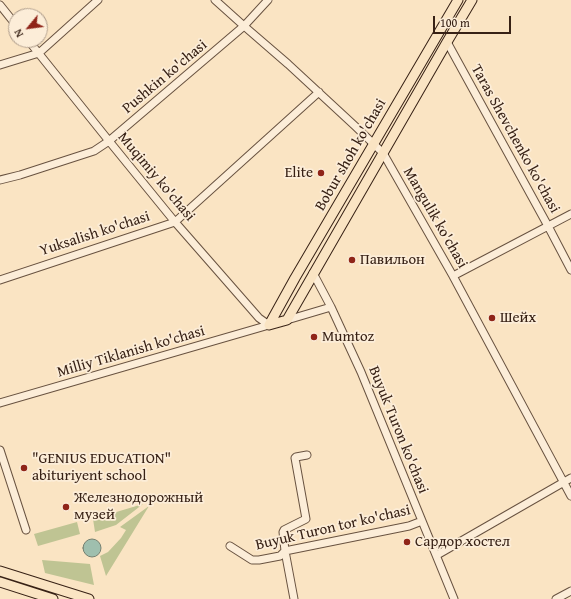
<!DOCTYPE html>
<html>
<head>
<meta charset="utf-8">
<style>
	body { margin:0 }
	#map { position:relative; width:571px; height:599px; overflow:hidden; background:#fae4c3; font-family:"Gentium Book Plus",serif }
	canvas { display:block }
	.north { position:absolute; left:8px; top:8px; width:40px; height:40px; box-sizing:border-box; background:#fcedd8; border:1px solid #ad9b8a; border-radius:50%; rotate:241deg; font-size:11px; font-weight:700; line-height:16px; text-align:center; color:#372115 }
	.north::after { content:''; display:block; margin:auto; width:14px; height:18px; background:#8f2418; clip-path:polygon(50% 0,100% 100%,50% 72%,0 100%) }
	.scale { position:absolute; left:433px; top:16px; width:78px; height:18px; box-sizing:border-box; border:2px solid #372115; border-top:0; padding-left:5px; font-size:12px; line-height:14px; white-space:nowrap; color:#372115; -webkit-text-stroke:3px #fcedd8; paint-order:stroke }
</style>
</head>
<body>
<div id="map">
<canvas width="571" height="599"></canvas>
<div class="north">N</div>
<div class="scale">100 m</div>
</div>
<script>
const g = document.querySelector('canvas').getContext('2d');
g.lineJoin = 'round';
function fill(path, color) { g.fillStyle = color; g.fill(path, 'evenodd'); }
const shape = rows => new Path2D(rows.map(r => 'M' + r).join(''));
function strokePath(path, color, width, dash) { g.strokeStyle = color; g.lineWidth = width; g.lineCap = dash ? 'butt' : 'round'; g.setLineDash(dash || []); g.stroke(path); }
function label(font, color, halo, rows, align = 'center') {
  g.font = font + ' "Gentium Book Plus",serif'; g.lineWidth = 3.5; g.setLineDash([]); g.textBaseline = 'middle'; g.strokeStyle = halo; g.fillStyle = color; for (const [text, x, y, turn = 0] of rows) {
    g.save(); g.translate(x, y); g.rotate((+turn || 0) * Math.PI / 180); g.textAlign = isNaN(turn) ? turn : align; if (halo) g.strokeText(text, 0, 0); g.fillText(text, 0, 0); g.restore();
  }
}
fill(shape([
	[143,504,116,525,95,532,93,519],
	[149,506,106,576,100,556,108,552,121,538,126,530,120,527],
	[77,522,80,534,38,546,34,534],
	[42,560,90,564,94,585,45,573]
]), '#bfc493');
const water = shape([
	'83 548a9 9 0 1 1 18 0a9 9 0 1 1-18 0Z'
]);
fill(water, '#9fbfae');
strokePath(water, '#758071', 1);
const minor = shape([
	[215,0,244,26,288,64,355,126,383,153,453,276,571,496],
	[0,5,16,25],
	[28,40,109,141,175,222,259,318,269,325],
	[447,42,548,226,571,270],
	[0,65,39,53,98,0],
	[0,180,20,175,94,151,109,141,244,26,268,0],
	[313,273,331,307,361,372,454,599],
	[453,276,571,214],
	[0,280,175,222,319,92],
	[287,320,331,307],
	[0,403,269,325],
	[0,450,26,530],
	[230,546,252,560,259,560,280,556,285,551,409,526,422,521],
	[437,555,571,478],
	[294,599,285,551,283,532,284,530,306,519,295,458,296,457,307,455],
	[556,599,571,591]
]);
const major = shape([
	[269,325,287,320,447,42,472,0],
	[269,325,295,278,458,0],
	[0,571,89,599],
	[0,582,53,599]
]);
strokePath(minor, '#685240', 9);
strokePath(major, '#372115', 11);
strokePath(minor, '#fcedd8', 7);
strokePath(major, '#fae4c3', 9);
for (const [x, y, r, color] of [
	[321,173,4,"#8f2418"],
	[352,260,4,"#8f2418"],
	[492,318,4,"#8f2418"],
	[314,337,4,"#8f2418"],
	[24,468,4,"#8f2418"],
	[66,507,4,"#8f2418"],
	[407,542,4,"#8f2418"]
]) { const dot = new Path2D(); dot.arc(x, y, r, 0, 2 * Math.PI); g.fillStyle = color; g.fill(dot); strokePath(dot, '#fcedd8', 1.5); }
label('15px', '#372115', '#fcedd8', [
	["Pushkin ko'chasi",165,77,-40],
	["Taras Shevchenko ko'chasi",515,139,61],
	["Bobur shoh ko'chasi",351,155,-60],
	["Muqimiy ko'chasi",156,177,50],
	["Mangulik ko'chasi",435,218,60],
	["Yuksalish ko'chasi",95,234,-18],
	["Milliy Tiklanish ko'chasi",131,352,-16],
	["Buyuk Turon ko'chasi",398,430,68],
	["Buyuk Turon tor ko'chasi",333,528,-13]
]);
label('15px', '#372115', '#fcedd8', [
	["Elite",313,173,"right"],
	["Павильон",360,260],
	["Шейх",500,318],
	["Mumtoz",322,337],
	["\"GENIUS EDUCATION\"",32,459],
	["abituriyent school",32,476],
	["Железнодорожный",74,498],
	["музей",74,515],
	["Сардор хостел",415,542]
], 'left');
</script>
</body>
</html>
